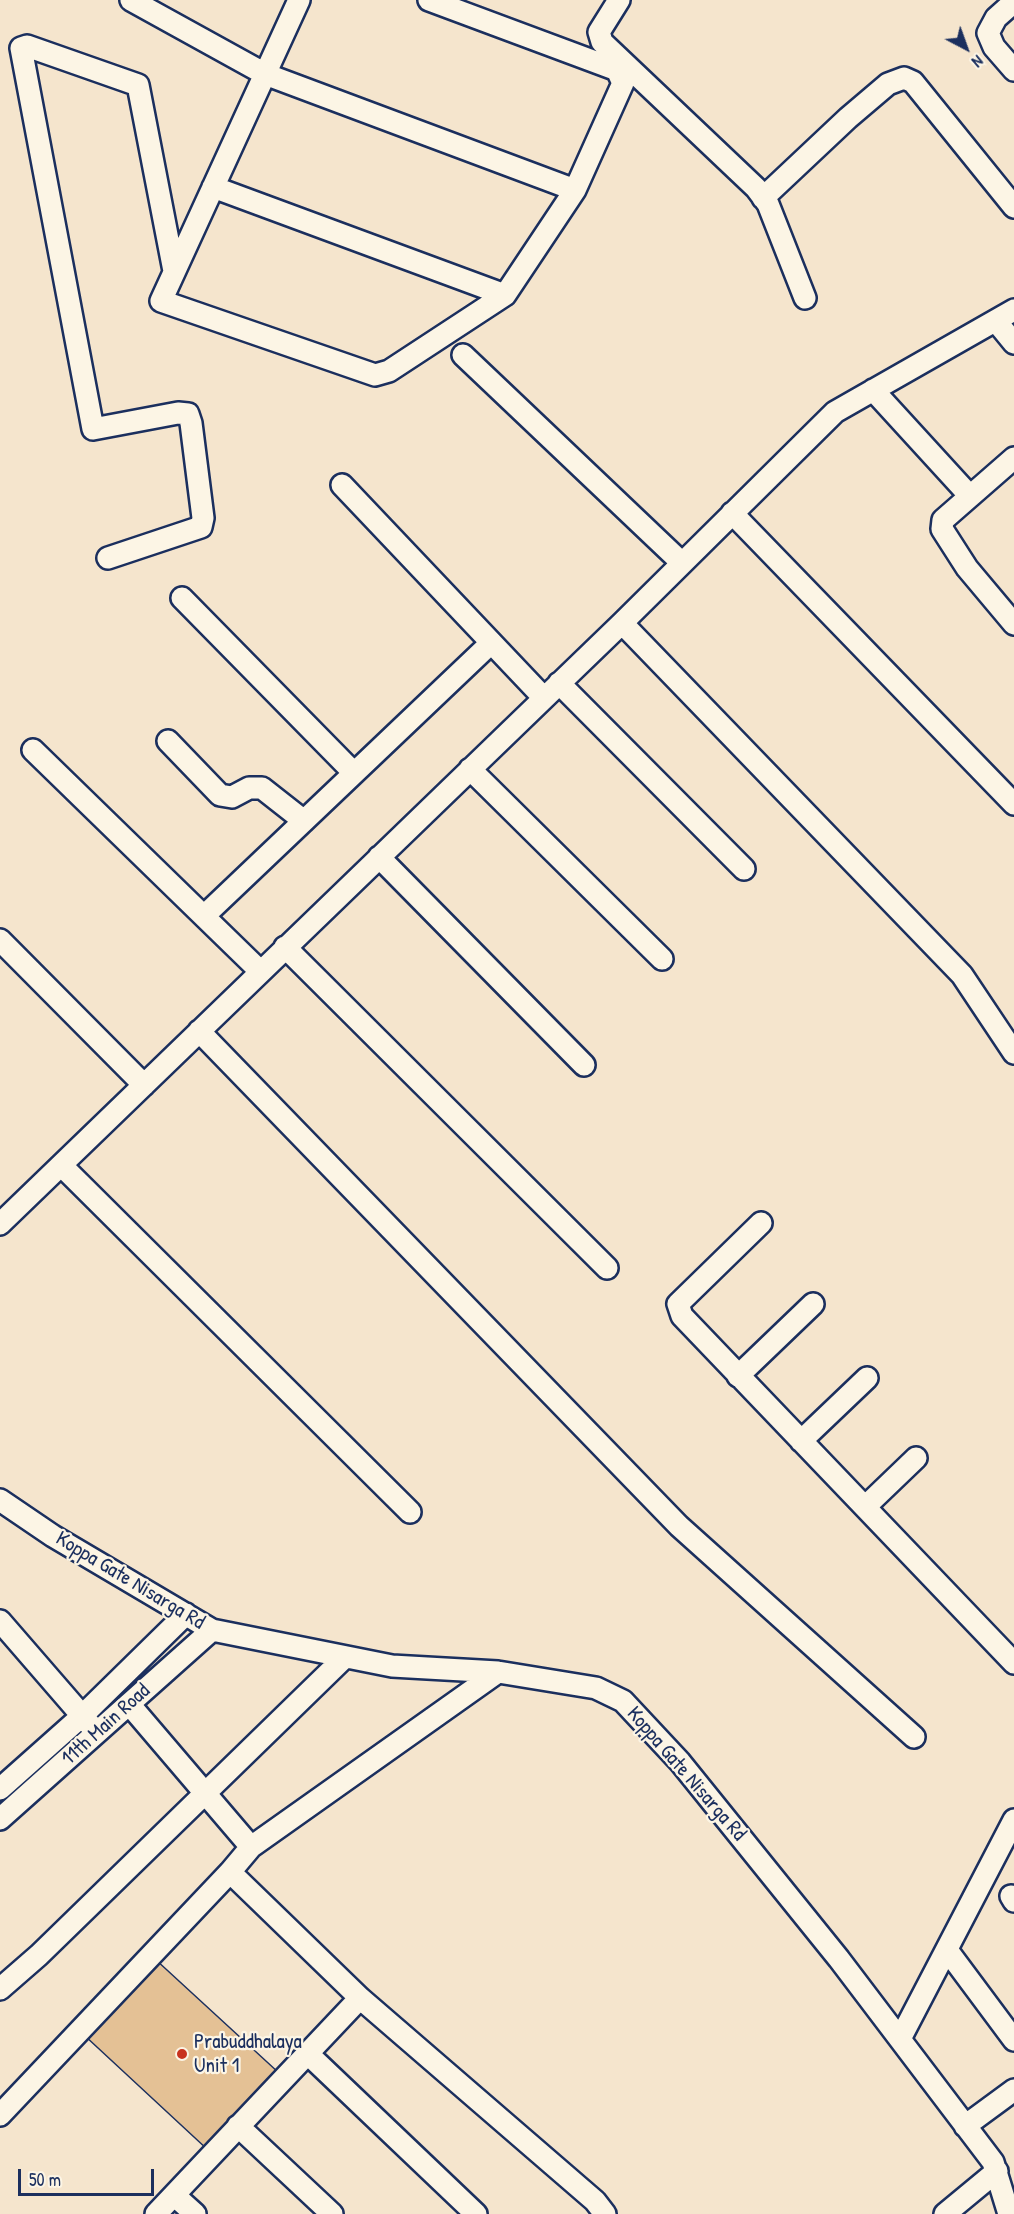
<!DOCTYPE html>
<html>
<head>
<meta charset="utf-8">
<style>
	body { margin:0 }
	#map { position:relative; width:1014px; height:2214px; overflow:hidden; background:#f5e5cd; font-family:"Patrick Hand",sans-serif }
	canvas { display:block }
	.north { position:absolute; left:936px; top:18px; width:60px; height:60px; -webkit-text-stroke:4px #fcf5e5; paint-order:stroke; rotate:139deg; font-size:16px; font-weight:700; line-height:24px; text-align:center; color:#1b2f5e }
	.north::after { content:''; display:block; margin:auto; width:21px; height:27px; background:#1b2f5e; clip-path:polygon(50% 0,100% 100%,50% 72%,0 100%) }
	.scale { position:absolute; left:18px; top:2169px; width:136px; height:27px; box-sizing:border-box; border:3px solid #1b2f5e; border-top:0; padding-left:8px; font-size:18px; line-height:21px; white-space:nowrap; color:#1b2f5e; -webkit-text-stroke:4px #fcf5e5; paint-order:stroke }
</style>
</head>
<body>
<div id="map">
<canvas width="1014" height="2214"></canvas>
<div class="north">N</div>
<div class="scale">50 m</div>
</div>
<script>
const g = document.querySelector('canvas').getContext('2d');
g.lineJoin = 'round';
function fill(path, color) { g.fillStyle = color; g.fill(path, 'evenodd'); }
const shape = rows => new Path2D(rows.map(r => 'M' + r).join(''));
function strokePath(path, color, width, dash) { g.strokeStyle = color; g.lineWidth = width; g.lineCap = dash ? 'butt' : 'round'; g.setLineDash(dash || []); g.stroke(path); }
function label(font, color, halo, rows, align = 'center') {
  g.font = font + ' "Patrick Hand",sans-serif'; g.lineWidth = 4.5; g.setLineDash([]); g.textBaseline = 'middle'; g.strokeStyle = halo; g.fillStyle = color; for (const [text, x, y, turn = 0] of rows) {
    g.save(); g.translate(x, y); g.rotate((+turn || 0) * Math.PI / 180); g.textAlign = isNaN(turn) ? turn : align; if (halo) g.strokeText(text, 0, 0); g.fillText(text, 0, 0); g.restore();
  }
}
const building = shape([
	[155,1959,279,2073,208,2150,84,2035,155,1959]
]);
fill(building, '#e4c195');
strokePath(building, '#1b2f5e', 1.5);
const minor = shape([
	[131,0,265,74,575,190],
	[299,0,161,301,375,375,389,371,505,295,575,190,623,83,617,70,429,0],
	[619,0,599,32,602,42,756,188,768,204,805,298],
	[1014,2,996,18,988,33,994,47,1014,70],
	[213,187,505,295],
	[763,198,848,118,888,84,904,78,913,82,1014,207],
	[996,321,1014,343],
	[463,355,682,563],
	[873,390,969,495],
	[1014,458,943,520,942,529,967,568,1014,624],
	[342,485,544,698],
	[732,513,1014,804],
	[108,558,201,527,203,518,191,423,188,414,178,413,93,429,21,48,27,46,138,85,174,271],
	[182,598,354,773],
	[622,623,962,975,1014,1053],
	[559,683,744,869],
	[168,741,220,795,232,797,249,788,262,788,304,821],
	[33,750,260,971],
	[470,769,662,959],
	[379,857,584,1065],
	[204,916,491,643],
	[0,940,144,1085],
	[285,947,607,1268],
	[199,1031,679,1526,914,1737],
	[62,1166,410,1512],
	[761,1223,678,1304,682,1316,1014,1663],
	[0,1224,622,623,835,412,1014,310],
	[738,1376,813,1304],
	[801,1441,867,1378],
	[0,1500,53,1536,212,1630,392,1666,498,1672,596,1688,623,1701,680,1762,839,1959,993,2162,1009,2214],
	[865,1507,916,1458],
	[0,1621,91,1726],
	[129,1704,251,1847],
	[0,1789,82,1716,186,1614],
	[0,1819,212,1630],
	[230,1872,360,1998,595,2201,605,2214],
	[1011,1896,1014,1901],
	[947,1950,1014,2040],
	[0,1989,39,1955,345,1657],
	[900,2039,1014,1820],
	[307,2053,476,2214],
	[0,2115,230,1872,251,1847,498,1672],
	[238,2126,332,2214],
	[965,2126,1014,2090],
	[174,2195,195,2214],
	[156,2214,360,1998],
	[945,2214,997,2171]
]);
strokePath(minor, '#1b2f5e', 26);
strokePath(minor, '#fcf5e5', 21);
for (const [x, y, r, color] of [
	[182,2054,6,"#c8321e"]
]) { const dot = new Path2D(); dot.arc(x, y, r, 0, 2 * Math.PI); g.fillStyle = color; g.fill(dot); strokePath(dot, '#fcf5e5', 2); }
label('21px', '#1b2f5e', '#fcf5e5', [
	["Koppa Gate Nisarga Rd",130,1581,31],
	["11th Main Road",106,1725,-42],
	["Koppa Gate Nisarga Rd",686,1774,49]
]);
label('21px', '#1b2f5e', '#fcf5e5', [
	["Prabuddhalaya",194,2042],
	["Unit 1",194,2066]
], 'left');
</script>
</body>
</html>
